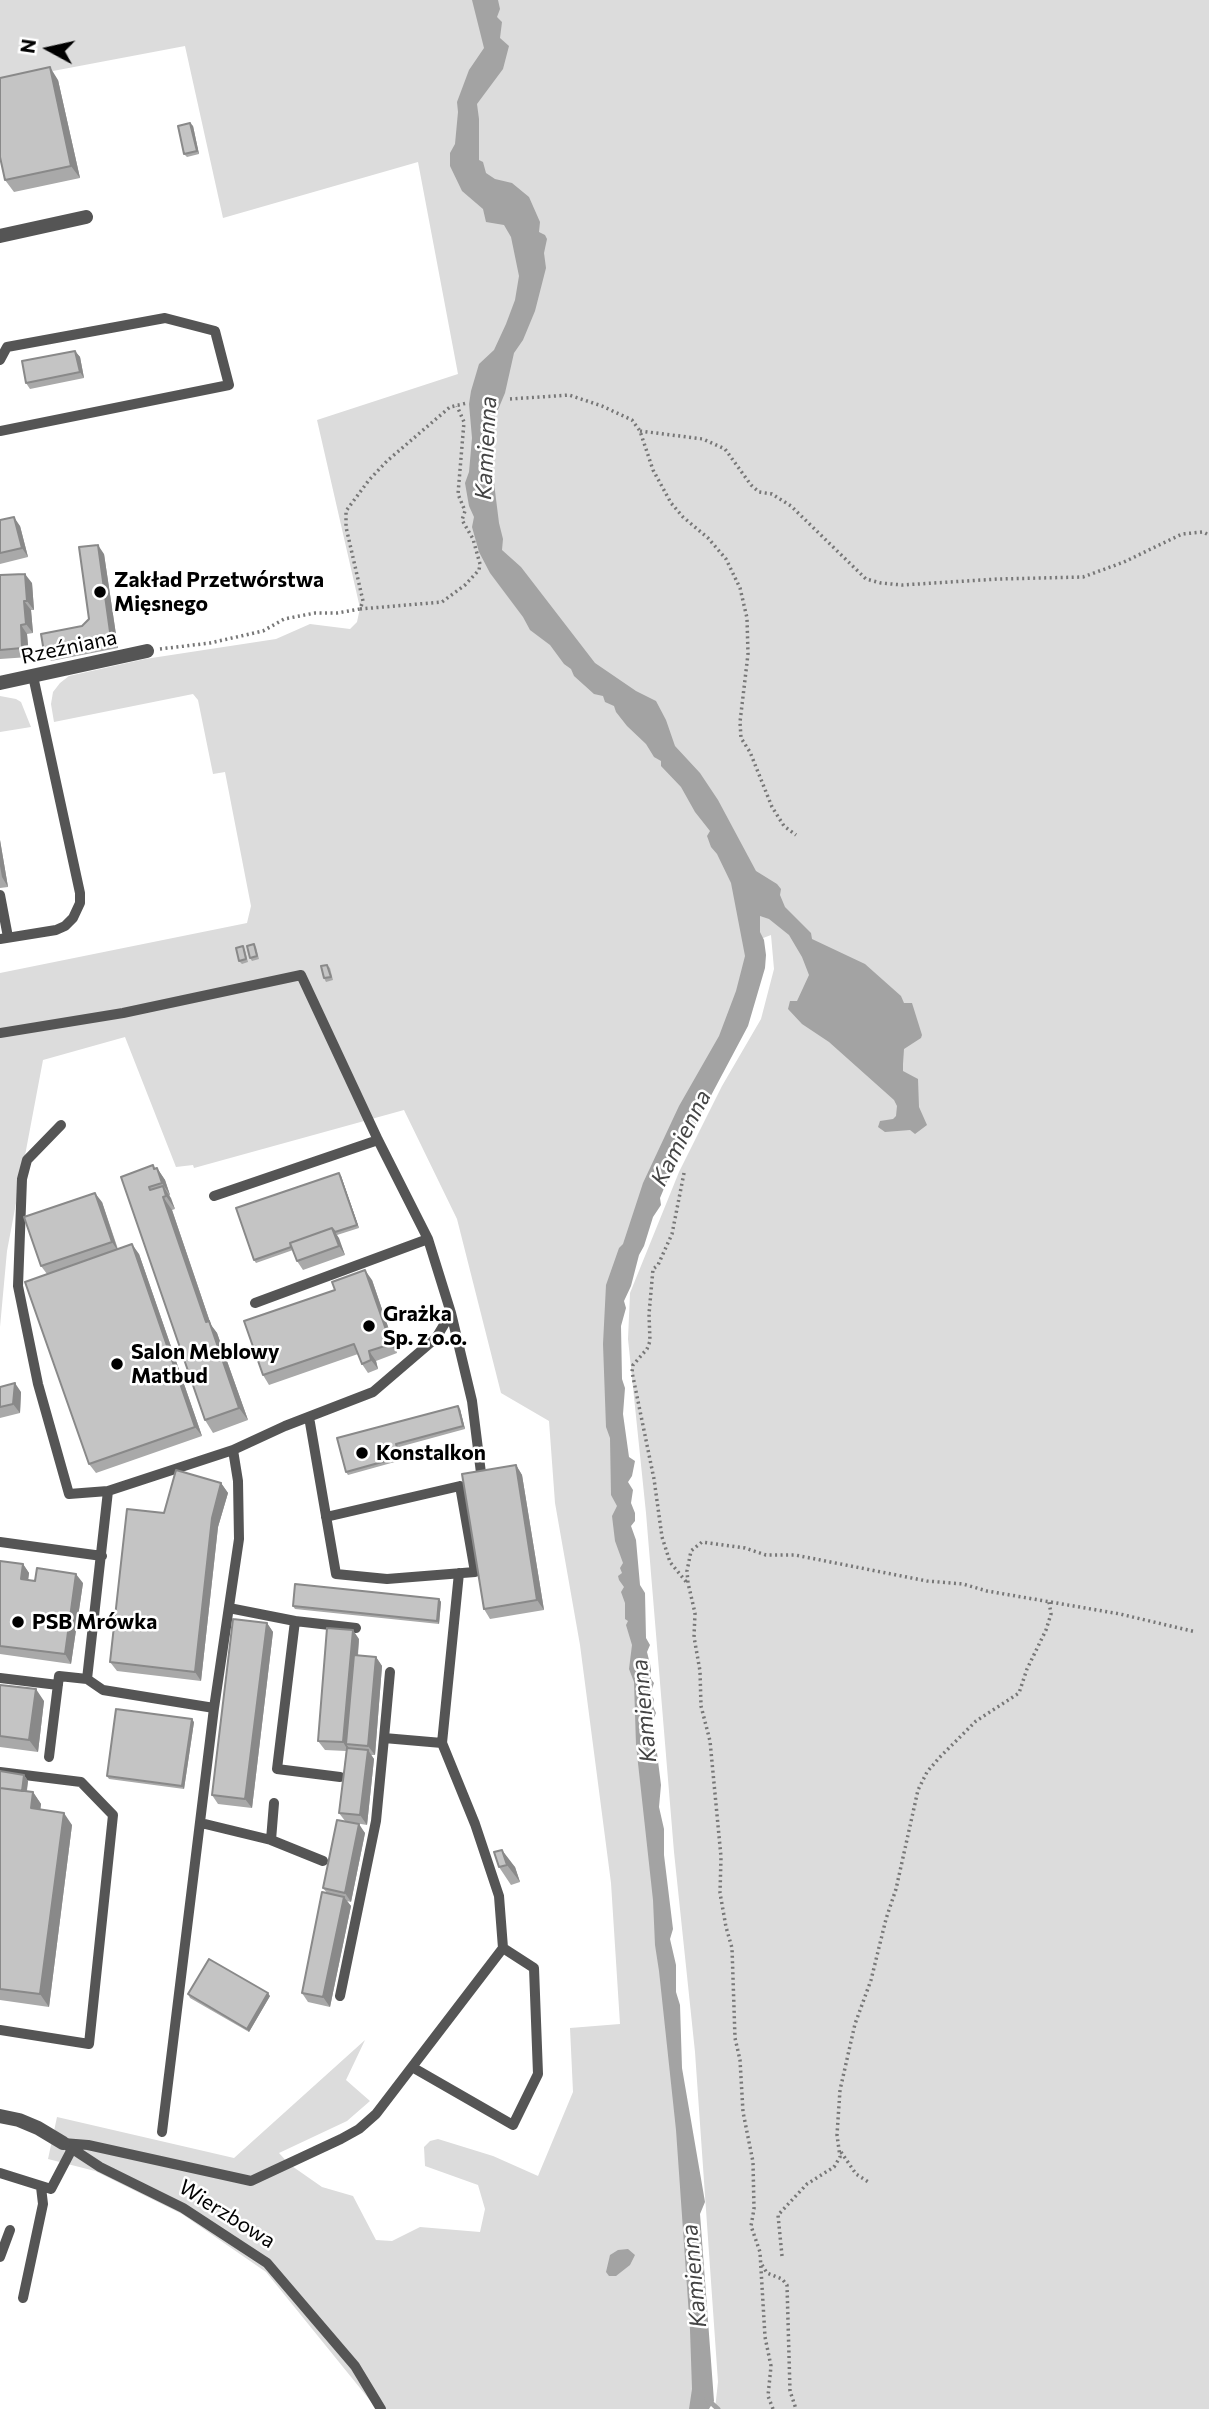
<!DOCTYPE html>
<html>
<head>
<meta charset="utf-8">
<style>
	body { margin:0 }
	#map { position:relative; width:1209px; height:2409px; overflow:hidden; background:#fff; font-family:Commissioner,sans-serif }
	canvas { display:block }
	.north { position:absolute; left:14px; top:14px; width:70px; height:70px; -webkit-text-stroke:5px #fff; paint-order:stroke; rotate:278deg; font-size:19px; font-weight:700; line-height:28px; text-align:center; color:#000 }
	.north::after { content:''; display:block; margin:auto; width:24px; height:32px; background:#000; clip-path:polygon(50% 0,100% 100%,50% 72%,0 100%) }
</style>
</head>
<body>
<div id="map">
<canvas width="1209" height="2409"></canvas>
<div class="north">N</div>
</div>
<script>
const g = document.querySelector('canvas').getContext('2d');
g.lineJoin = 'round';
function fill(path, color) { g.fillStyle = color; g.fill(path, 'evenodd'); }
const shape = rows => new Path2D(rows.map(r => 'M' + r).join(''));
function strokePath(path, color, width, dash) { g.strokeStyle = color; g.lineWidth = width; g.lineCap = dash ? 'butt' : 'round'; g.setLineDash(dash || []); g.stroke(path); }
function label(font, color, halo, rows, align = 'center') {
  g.font = font + ' Commissioner,sans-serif'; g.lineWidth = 5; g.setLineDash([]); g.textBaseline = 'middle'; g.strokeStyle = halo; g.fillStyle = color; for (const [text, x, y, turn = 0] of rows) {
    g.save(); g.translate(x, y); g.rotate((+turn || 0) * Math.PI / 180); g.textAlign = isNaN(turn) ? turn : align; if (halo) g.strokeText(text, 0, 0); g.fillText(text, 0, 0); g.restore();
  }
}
fill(shape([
	[0,0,1209,0,1209,2409,715,2409,718,2382,695,2052,674,1852,646,1513,628,1339,630,1293,679,1172,722,1086,761,1019,774,969,771,935,750,943,748,981,610,1315,693,2300,695,2409,377,2409,266,2272,182,2214,95,2171,48,2159,57,2117,234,2158,365,2040,346,2080,370,2101,347,2121,279,2153,289,2164,322,2187,353,2196,376,2240,392,2241,420,2227,480,2232,485,2209,478,2185,425,2166,424,2147,430,2141,438,2139,493,2156,538,2176,573,2092,570,2028,620,2024,611,1883,580,1645,555,1503,549,1421,501,1393,457,1219,404,1110,194,1168,193,1165,176,1167,125,1037,43,1060,7,1251,0,1327,0,973,247,923,251,906,225,772,213,774,198,700,193,694,54,722,51,704,53,692,60,683,69,676,145,659,276,639,310,624,350,629,357,622,360,608,317,420,458,374,418,162,223,218,185,46,0,81],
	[0,696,16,699,21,702,31,727,0,732]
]), '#dcdcdc');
fill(shape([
	[472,0,498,0,500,9,497,17,502,22,500,38,509,46,503,69,477,104,479,119,479,160,483,162,486,173,495,179,512,183,529,197,540,222,539,232,545,235,547,239,544,253,546,268,535,311,523,340,514,353,505,393,492,424,494,429,491,449,493,475,499,523,503,539,502,550,521,567,595,663,636,691,656,701,666,720,675,746,700,773,718,800,756,871,777,884,781,889,780,895,785,907,811,933,812,939,865,964,901,996,904,1003,912,1003,922,1035,921,1038,904,1049,903,1064,903,1071,918,1079,919,1107,927,1125,915,1134,910,1130,885,1132,878,1127,880,1121,893,1119,896,1116,897,1106,894,1100,829,1042,802,1024,788,1009,790,1001,797,1001,809,975,802,957,789,935,769,919,760,916,760,932,764,940,766,955,765,968,748,1026,673,1167,660,1198,661,1205,653,1217,644,1246,639,1255,631,1286,624,1301,626,1308,621,1326,622,1379,625,1388,623,1414,629,1457,635,1461,632,1476,628,1482,633,1490,631,1503,635,1513,635,1521,631,1526,636,1540,640,1585,645,1593,646,1638,650,1645,647,1652,651,1668,651,1679,654,1683,651,1692,654,1700,653,1706,656,1713,651,1725,654,1729,661,1785,659,1807,664,1829,664,1855,673,1929,670,1939,676,1965,676,1992,680,2005,682,2068,705,2202,700,2214,714,2401,709,2409,689,2409,692,2389,690,2330,676,2130,659,1971,655,1945,653,1900,636,1745,634,1682,629,1669,632,1645,626,1625,628,1621,625,1619,625,1603,621,1592,624,1587,619,1580,618,1576,622,1573,620,1568,623,1563,615,1541,612,1516,617,1506,611,1495,610,1438,606,1427,603,1344,606,1285,619,1248,623,1244,643,1183,679,1106,719,1036,736,991,745,956,731,883,717,854,711,847,707,836,710,831,695,812,681,787,661,766,661,761,654,757,646,744,627,726,616,712,614,706,605,702,603,696,594,694,574,676,571,669,564,664,550,645,530,630,523,617,490,573,479,552,472,527,474,517,469,506,465,483,469,472,472,438,469,404,471,391,479,364,494,350,506,324,515,300,519,276,511,237,504,225,486,222,483,209,462,191,450,166,450,153,455,144,458,112,457,102,469,70,484,48],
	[628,2249,635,2255,630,2265,616,2276,609,2276,606,2272,610,2255,618,2250]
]), '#a3a3a3');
strokePath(shape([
	[707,2399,718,2409]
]), '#a3a3a3', 5);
strokePath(shape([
	[510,399,569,395,602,406,632,420,640,431,653,470,671,503,683,517,708,538,726,559,740,588,747,618,748,654,740,722,741,738,750,752,772,807,784,826,796,835],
	[640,431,703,439,725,449,751,485,759,492,772,494,791,506,866,579,881,583,902,585,998,579,1083,577,1124,562,1182,534,1203,532,1209,535],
	[360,609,442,602,465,585,479,570,480,564,473,539,462,520,465,511,458,494,464,422,457,406],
	[160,649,210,643,263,631,284,619,315,613,337,613,360,609,363,601,346,527,346,511,369,480,387,461,450,407,467,403],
	[684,1173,672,1234,658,1265,653,1269,649,1314,650,1341,647,1349,633,1365,632,1372,654,1479,662,1537,670,1562,688,1584],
	[841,2152,856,2174,870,2183],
	[782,2256,778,2215,807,2184,834,2167,840,2157,837,2135,840,2090,855,2024,871,1980,886,1919,896,1889,918,1790,927,1772,939,1758,976,1721,1019,1693,1027,1669,1046,1630,1051,1614,1049,1602],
	[762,2265,767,2273,782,2279,787,2285,790,2391,796,2409],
	[773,2409,768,2396,771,2366,765,2337,760,2252,751,2226,754,2209,753,2162,743,2112,740,2060,735,2038,732,1948,726,1927,720,1893,721,1857,710,1741,701,1706,700,1671,694,1637,695,1613,688,1583,687,1571,691,1551,702,1542,745,1548,766,1555,795,1555,927,1581,963,1584,987,1591,1120,1614,1196,1632]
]), '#777', 3.5, [2, 3.5]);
strokePath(shape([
	[0,360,7,347,165,318,215,331,229,385,0,431],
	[0,895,8,937],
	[0,939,56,930,65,926,73,918,80,903,80,893,33,676],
	[0,1033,123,1013,301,975,378,1140,428,1239,451,1313,436,1338,373,1392,285,1426,233,1450],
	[61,1125,27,1160,22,1179,18,1286,38,1384,69,1494,108,1491],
	[214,1196,378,1140],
	[255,1303,428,1239],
	[451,1313,472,1401,482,1481],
	[309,1417,336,1574,387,1579,475,1572,460,1486,326,1517],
	[0,1542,102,1556],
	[229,1608,295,1621,277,1769,340,1777],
	[295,1621,356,1628],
	[390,1672,384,1738,442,1743,459,1573],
	[0,1678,58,1685],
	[49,1757,59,1676,87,1679],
	[0,1772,81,1782,113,1815,89,2044,0,2030],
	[201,1823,271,1840,274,1803],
	[271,1840,323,1861],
	[340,1996,376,1821,384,1738],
	[412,2067,513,2125,538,2074,534,1968,503,1948],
	[162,2132,214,1708,239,1539,238,1481,233,1450,108,1491,87,1679,103,1690,214,1708],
	[63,2143,88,2145,251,2181,341,2139,359,2129,376,2114,503,1948,499,1896,475,1824,442,1743],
	[65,2144,100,2167,183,2208,267,2263,355,2366,381,2409],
	[0,2173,51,2189,72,2149],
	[0,2257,10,2230],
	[23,2298,43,2204,41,2187]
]), '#555', 10);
strokePath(shape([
	[0,236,86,217],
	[0,683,147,651],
	[0,2116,19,2120,38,2128,63,2143]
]), '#555', 14);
fill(shape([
	[58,80,80,178,14,192,5,180],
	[190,123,193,126,199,154,187,157,184,154],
	[75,351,80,357,84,378,30,389,26,383],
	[0,520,20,526,28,557,0,564],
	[104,554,118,648,51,661,44,652,82,626,89,619],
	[0,575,32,583,34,610,31,610,33,633,27,634,29,657,0,659],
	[0,840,8,887,0,888],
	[254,944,256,947,259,959,252,961,250,958],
	[243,946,245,950,248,962,242,964,239,961],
	[327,965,330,968,333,980,326,982,324,978],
	[157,1168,165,1180,170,1195,169,1196,175,1209,172,1210,211,1325,217,1333,248,1420,213,1433,205,1420,121,1177],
	[341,1176,359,1228,337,1235,345,1255,303,1270,297,1261,293,1250,256,1263,254,1260],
	[102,1202,118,1249,139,1254,202,1436,96,1473,89,1464,47,1274,41,1266],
	[372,1280,397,1353,376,1361,378,1369,368,1373,362,1364,358,1354,269,1385,263,1375],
	[0,1387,21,1392,20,1413,0,1418],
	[460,1409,465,1429,399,1447,402,1460,348,1475,346,1472],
	[516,1465,522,1475,544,1610,490,1619,484,1609],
	[221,1483,228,1493,218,1527,201,1681,117,1671,110,1662,164,1513],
	[0,1561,23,1564,29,1573,28,1580,83,1583,71,1664,0,1654],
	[439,1599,441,1602,439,1624,295,1609,293,1606],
	[267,1623,273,1632,252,1808,218,1804,212,1795],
	[359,1639,358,1656,376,1657,382,1666,375,1755,371,1755,374,1759,367,1825,355,1823,365,1833,351,1902,347,1901,351,1906,330,2007,308,2002,302,1993,327,1893,323,1888,345,1821,339,1813,346,1751,325,1750,318,1741],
	[0,1685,44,1701,38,1752,0,1747],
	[194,1722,184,1789,109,1779,107,1776],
	[0,1771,24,1775,28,1781,27,1791,33,1792,41,1804,40,1810,72,1825,49,2007,0,2000],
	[494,1852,515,1867,520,1882,511,1885,499,1867],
	[188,1994,270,1996,249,2032,190,1998]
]), '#a9a9a9');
fill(shape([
	[50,67,58,80,80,178,71,166],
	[190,123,193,126,199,154,197,151],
	[75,351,80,357,84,378,80,372],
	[14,517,20,526,28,557,22,548],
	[98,545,104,554,118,648,111,639],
	[25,574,32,583,34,610,27,601],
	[24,601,31,610,33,633,26,624],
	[21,625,27,634,29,657,22,648],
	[0,840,8,887,2,877,0,866],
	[153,1165,158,1172,157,1168,165,1180,170,1195,162,1183],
	[339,1173,341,1176,359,1228,357,1225],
	[163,1186,171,1198,175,1209,166,1196],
	[95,1193,102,1202,118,1251,112,1242],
	[163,1197,172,1210,211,1325,217,1333,248,1420,239,1408,206,1322],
	[332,1228,339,1238,345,1255,339,1246],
	[132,1244,139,1254,202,1436,195,1427],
	[365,1270,372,1280,397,1353,391,1344],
	[369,1351,376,1361,378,1369,371,1360],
	[15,1383,21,1392,20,1413,13,1404],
	[458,1406,460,1409,465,1429,463,1426],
	[516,1465,522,1475,544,1610,537,1600],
	[221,1483,228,1493,218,1527,201,1681,195,1672,212,1518],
	[23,1564,29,1573,27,1589,21,1579],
	[76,1574,83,1583,71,1664,65,1654],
	[439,1599,441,1602,439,1624,437,1621],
	[267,1623,273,1632,252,1808,245,1799],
	[353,1630,359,1639,350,1744,346,1744,350,1749,349,1752,343,1742],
	[376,1657,382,1666,375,1755,368,1746],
	[36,1689,44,1701,38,1752,29,1740],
	[192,1719,194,1722,184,1789,182,1786],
	[368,1750,374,1759,367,1825,360,1815],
	[24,1775,28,1781,25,1802,21,1796],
	[33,1792,41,1804,39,1820,31,1808],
	[64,1813,72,1825,49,2007,40,1994],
	[359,1824,365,1833,351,1902,345,1893],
	[502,1850,515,1867,520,1882,507,1865],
	[344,1897,351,1906,330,2007,323,1997],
	[268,1993,270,1996,249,2032,247,2029]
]), '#898989');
const building = shape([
	[50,67,71,166,5,180,0,157,0,78,50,67],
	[190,123,197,151,184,154,178,126,190,123],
	[75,351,80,372,26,383,22,361,75,351],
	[14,517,22,548,0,553,0,520,14,517],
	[98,545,111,639,44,652,41,634,82,626,89,619,79,547,98,545],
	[25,574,27,601,24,601,26,624,21,625,22,648,0,650,0,575,25,574],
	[254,944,257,956,250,958,247,946,254,944],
	[243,946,246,959,239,961,236,948,243,946],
	[327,965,331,977,324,978,321,966,327,965],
	[153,1165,154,1169,157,1168,162,1183,149,1187,150,1190,163,1186,166,1196,163,1197,206,1322,209,1321,239,1408,205,1420,121,1177,153,1165],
	[339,1173,357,1225,335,1232,332,1228,290,1243,291,1247,254,1260,236,1208,339,1173],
	[95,1193,112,1242,41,1266,24,1217,95,1193],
	[332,1228,339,1246,297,1261,290,1243,332,1228],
	[132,1244,195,1427,89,1464,25,1282,132,1244],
	[365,1270,391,1344,369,1351,371,1360,362,1364,354,1344,263,1375,244,1321,335,1290,332,1282,365,1270],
	[15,1383,13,1404,0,1407,0,1387,15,1383],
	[458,1406,463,1426,396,1444,400,1457,346,1472,337,1438,458,1406],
	[516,1465,537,1600,484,1609,462,1474,516,1465],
	[176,1470,221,1483,212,1518,195,1672,110,1662,127,1509,164,1513,176,1470],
	[0,1561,23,1564,21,1579,35,1581,37,1568,76,1574,65,1654,0,1646,0,1561],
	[295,1584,439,1599,437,1621,293,1606,295,1584],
	[233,1619,267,1623,245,1799,212,1795,233,1619],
	[327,1628,353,1630,343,1742,318,1741,327,1628],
	[354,1655,376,1657,368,1746,346,1744,354,1655],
	[0,1685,36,1689,29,1740,0,1736,0,1685],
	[116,1709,192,1719,182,1786,107,1776,116,1709],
	[347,1748,368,1750,360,1815,339,1813,347,1748],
	[0,1771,24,1775,22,1791,0,1788,0,1771],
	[0,1788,33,1792,31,1808,64,1813,40,1994,0,1989,0,1788],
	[337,1820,359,1824,345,1893,323,1888,337,1820],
	[502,1850,507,1865,499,1867,494,1852,502,1850],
	[322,1892,344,1897,323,1997,302,1993,322,1892],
	[209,1959,268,1993,247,2029,188,1994,209,1959]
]);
fill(building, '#c4c4c4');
strokePath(building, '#898989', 2);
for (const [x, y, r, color] of [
	[100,592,7,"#000"],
	[369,1326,7,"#000"],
	[117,1364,7,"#000"],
	[362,1453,7,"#000"],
	[18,1622,7,"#000"]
]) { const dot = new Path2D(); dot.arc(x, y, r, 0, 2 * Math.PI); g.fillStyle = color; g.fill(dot); strokePath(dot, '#fff', 2.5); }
label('bold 21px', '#000', '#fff', [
	["Zakład Przetwórstwa",114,580],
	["Mięsnego",114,604],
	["Grażka",383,1314],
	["Sp. z o.o.",383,1338],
	["Salon Meblowy",131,1352],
	["Matbud",131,1376],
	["Konstalkon",376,1453],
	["PSB Mrówka",32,1622]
], 'left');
label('21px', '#000', '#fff', [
	["Rzeźniana",69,647,-12],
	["Wierzbowa",227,2214,32]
]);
label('italic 23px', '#444', '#fff', [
	["Kamienna",486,448,-87],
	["Kamienna",681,1138,-63],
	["Kamienna",644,1711,-95],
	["Kamienna",694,2276,-95]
]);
</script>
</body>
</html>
